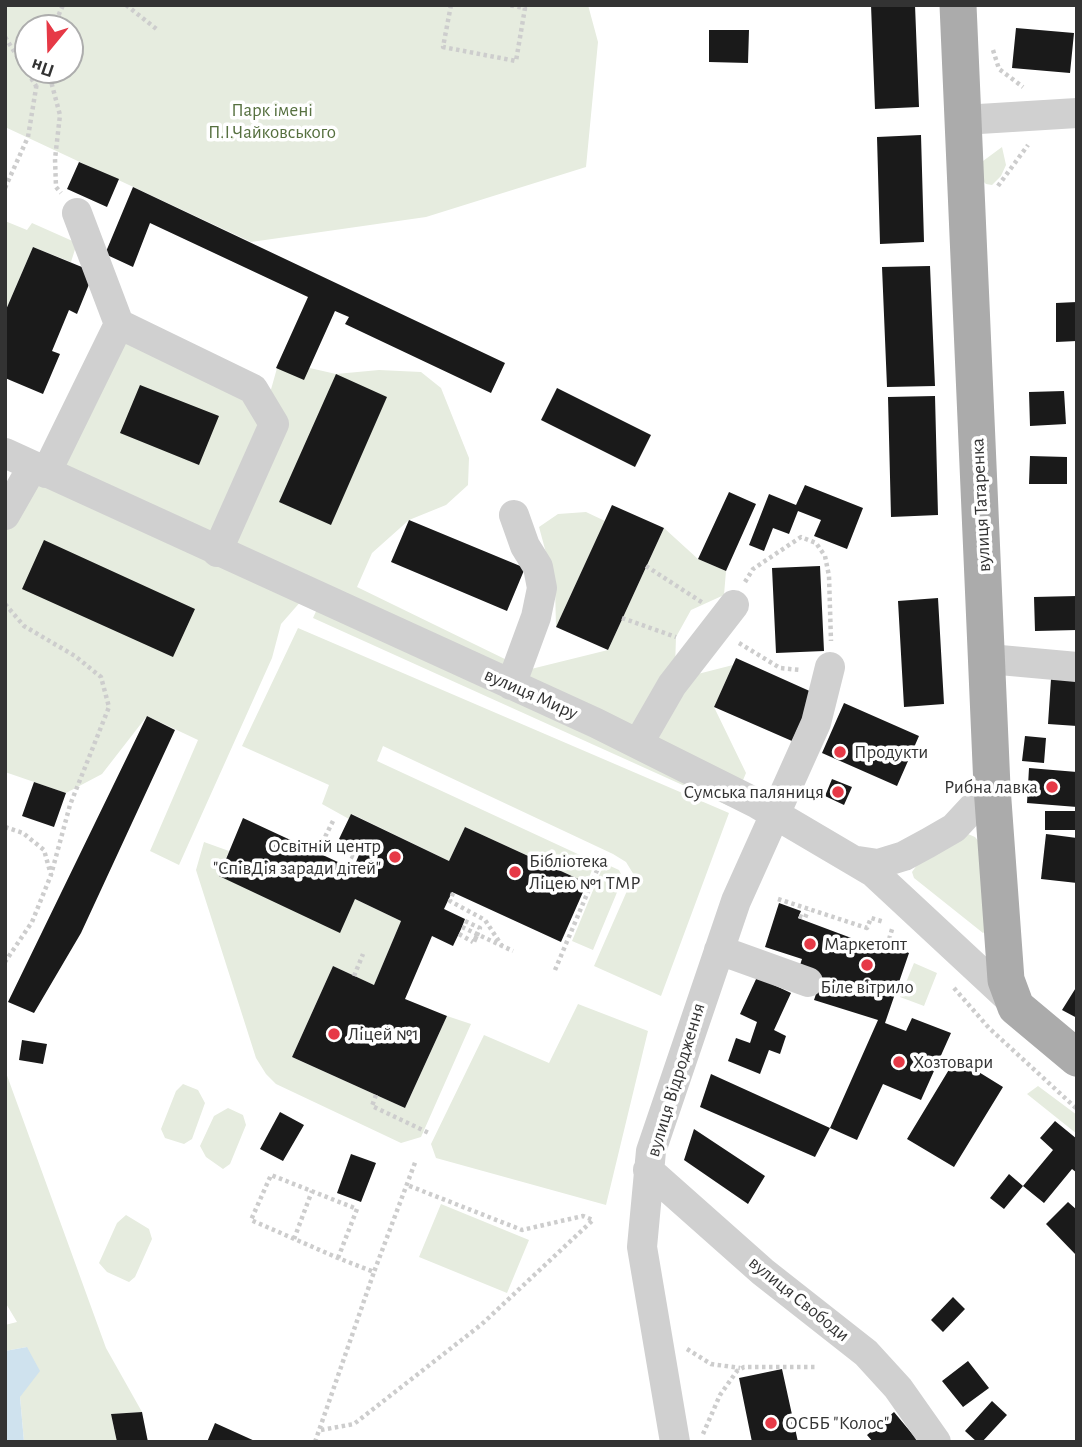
<!DOCTYPE html>
<html>
<head>
<meta charset="utf-8">
<style>
	body { margin:0 }
	#map { position:relative; width:1082px; height:1447px; overflow:hidden; background:#fff; font-family:"Alegreya Sans",sans-serif }
	canvas { display:block }
	.frame { position:absolute; inset:0; border:7px solid #333; pointer-events:none }
	.north { position:absolute; left:14px; top:14px; width:70px; height:70px; box-sizing:border-box; background:#fff; border:2px solid #adadad; border-radius:50%; rotate:199deg; font-size:19px; font-weight:700; line-height:28px; text-align:center; color:#333 }
	.north::after { content:''; display:block; margin:auto; width:24px; height:32px; background:#e63946; clip-path:polygon(50% 0,100% 100%,50% 72%,0 100%) }
</style>
</head>
<body>
<div id="map">
<canvas width="1082" height="1447"></canvas>
<div class="frame"></div>
<div class="north">Пн</div>
</div>
<script>
const g = document.querySelector('canvas').getContext('2d');
g.lineJoin = 'round';
function fill(path, color) { g.fillStyle = color; g.fill(path, 'evenodd'); }
const shape = rows => new Path2D(rows.map(r => 'M' + r).join(''));
function strokePath(path, color, width, dash) { g.strokeStyle = color; g.lineWidth = width; g.lineCap = dash ? 'butt' : 'round'; g.setLineDash(dash || []); g.stroke(path); }
function label(font, color, halo, rows, align = 'center') {
  g.font = font + ' "Alegreya Sans",sans-serif'; g.lineWidth = 7; g.setLineDash([]); g.textBaseline = 'middle'; g.strokeStyle = halo; g.fillStyle = color; for (const [text, x, y, turn = 0] of rows) {
    g.save(); g.translate(x, y); g.rotate((+turn || 0) * Math.PI / 180); g.textAlign = isNaN(turn) ? turn : align; if (halo) g.strokeText(text, 0, 0); g.fillText(text, 0, 0); g.restore();
  }
}
fill(shape([
	[5,5,588,5,598,42,586,167,426,217,251,242,5,127],
	[28,28,70,28,70,70,28,70],
	[1002,147,1006,165,1001,176,992,185,986,184,981,179,983,161],
	[5,221,27,230,32,223,77,243,71,262,33,247,5,312],
	[119,340,243,398,263,418,279,361,336,374,379,370,421,372,441,388,469,458,468,485,446,505,409,520,372,553,357,587,511,662,506,675,59,471],
	[38,477,302,600,281,624,272,658,179,865,150,851,198,740,147,716,102,774,66,793,5,772,5,487],
	[586,512,605,521,556,627,555,586,539,527,558,514],
	[664,528,698,559,726,571,724,595,691,610,676,637,675,668,633,734,521,681,527,670,608,650],
	[318,607,734,795,729,806,313,618],
	[298,628,729,813,661,996,594,966,634,875,626,862,613,854,383,746,377,761,595,862,587,883,465,827,449,861,352,814,349,819,322,804,329,785,242,746],
	[733,665,714,707,746,773,741,785,651,742,686,677],
	[968,834,975,837,981,844,986,931,983,933,914,878,912,872,917,865],
	[204,842,229,851,219,876,355,899,401,921,374,985,333,966,292,1057,405,1108,447,1016,471,1024,421,1137,401,1143,276,1084,266,1074,256,1058,196,870],
	[608,865,619,870,623,878,593,950,572,941,601,871],
	[914,963,937,973,924,1006,900,997],
	[578,1004,648,1031,606,1205,436,1158,431,1144,484,1035,549,1063],
	[5,1070,106,1348,142,1412,111,1414,117,1442,24,1442,20,1397,27,1347,5,1351,5,1325,17,1322,5,1302],
	[183,1084,198,1090,205,1103,192,1139,184,1144,165,1138,161,1129,176,1091],
	[1038,1086,1077,1115,1077,1134,1027,1094],
	[228,1108,243,1115,246,1125,230,1164,223,1169,206,1157,200,1146,214,1116],
	[441,1204,529,1240,507,1293,419,1257],
	[126,1215,149,1229,152,1239,135,1277,129,1282,107,1272,99,1263,117,1223]
]), '#e6ecdf');
fill(shape([
	[27,1347,40,1371,20,1397,24,1442,5,1442,5,1351]
]), '#cfe2ee');
fill(shape([
	[871,5,915,5,919,107,875,109],
	[1016,28,1074,33,1070,73,1012,68],
	[709,30,749,30,748,63,709,62],
	[921,135,924,242,880,244,877,137],
	[79,162,119,179,107,207,67,189],
	[133,187,505,363,491,393,345,324,349,317,335,311,304,380,276,368,308,297,150,223,133,267,105,254],
	[33,247,94,272,77,314,69,310,52,351,60,354,43,394,5,378,5,312],
	[930,266,935,386,887,387,882,267],
	[1077,302,1077,341,1056,342,1056,303],
	[336,374,387,397,331,525,279,502],
	[140,385,219,416,199,465,120,433],
	[557,388,651,435,635,467,541,420],
	[1064,391,1066,424,1030,426,1029,392],
	[935,396,938,515,891,517,888,397],
	[1030,456,1067,457,1067,484,1029,484],
	[805,485,863,508,847,549,814,536,821,520,798,511,789,534,773,528,764,551,749,545,769,494,796,505],
	[729,492,756,504,726,571,698,559],
	[612,505,664,528,608,650,556,627],
	[409,520,525,568,507,611,391,562],
	[44,540,195,609,173,657,22,589],
	[820,566,824,651,776,653,772,568],
	[1077,596,1077,630,1035,631,1034,597],
	[938,598,944,704,904,707,898,601],
	[736,658,814,693,792,741,714,707],
	[1051,679,1077,680,1077,726,1048,724],
	[844,703,919,736,897,786,822,753],
	[147,716,175,730,81,933,34,1013,8,1002],
	[1025,736,1046,738,1044,763,1022,761],
	[1029,768,1077,772,1077,807,1027,803],
	[832,779,852,787,844,805,825,796],
	[34,782,66,793,54,827,22,816],
	[1045,811,1077,811,1077,830,1045,830],
	[351,814,449,861,465,827,587,883,561,942,452,892,444,909,465,919,462,927,453,946,432,936,405,999,447,1016,405,1108,292,1057,333,966,374,985,401,921,355,899,340,933,219,876,243,818,353,869,361,850,339,839],
	[1046,834,1077,838,1077,883,1041,879],
	[779,903,801,911,798,918,870,945,871,940,909,953,885,1023,906,1031,912,1018,951,1033,921,1100,883,1084,857,1140,830,1128,878,1020,814,1000,821,979,798,971,802,959,765,947],
	[757,977,791,993,774,1030,786,1036,780,1054,769,1050,760,1074,728,1061,736,1038,750,1043,757,1022,740,1014],
	[1077,986,1077,1018,1062,1010],
	[22,1040,47,1044,43,1064,19,1060],
	[956,1058,1003,1087,954,1167,907,1139],
	[711,1074,830,1128,815,1157,700,1107],
	[280,1112,304,1125,283,1161,260,1149],
	[1055,1121,1077,1139,1077,1173,1072,1169,1044,1203,1023,1186,1053,1150,1040,1138],
	[694,1129,765,1176,748,1204,684,1160],
	[351,1154,376,1163,361,1202,337,1193],
	[1009,1174,1023,1186,1004,1209,990,1198],
	[1068,1202,1077,1210,1077,1256,1046,1224],
	[953,1297,965,1309,943,1332,931,1320],
	[968,1361,989,1388,963,1407,942,1381],
	[782,1369,798,1442,752,1442,739,1378],
	[992,1401,1007,1415,982,1442,977,1442,965,1431],
	[142,1412,148,1442,117,1442,111,1414],
	[894,1412,919,1442,873,1442,867,1435],
	[215,1423,257,1442,207,1442]
]), '#1a1a1a');
strokePath(shape([
	[126,5,159,31],
	[451,5,443,47,516,61,525,8,508,5],
	[53,28,63,5],
	[5,37,36,86],
	[993,50,999,69,1023,87],
	[48,70,60,115,55,159,56,187,61,193],
	[998,186,1028,145],
	[5,188,28,137,39,70],
	[646,566,703,603],
	[745,582,753,569,801,537,816,543,825,556,829,576,831,641],
	[5,604,24,626,75,656,101,677,109,707,70,805,51,875],
	[622,618,676,637],
	[739,643,780,668,800,670],
	[333,821,322,843,357,859],
	[5,827,23,833,44,850,51,875,32,922,5,962],
	[453,893,450,901,485,920,502,946],
	[778,899,867,928,871,918,884,922],
	[799,916,805,918,808,910],
	[465,921,480,928,474,942,477,935],
	[462,927,513,951],
	[459,934,473,942],
	[887,946,893,926],
	[555,970,603,856],
	[354,976,363,954],
	[954,988,989,1028,1077,1109],
	[376,1095,372,1106,429,1133],
	[294,1239,312,1191],
	[338,1258,357,1209,271,1175,251,1220,338,1258,374,1272,416,1160],
	[687,1349,711,1364,740,1368],
	[321,1430,354,1424,482,1324,593,1220,583,1216,522,1230,407,1185],
	[703,1434,720,1395,737,1371,744,1367,815,1367],
	[315,1442,374,1272]
]), '#cdcdcd', 4.5, [3.5, 3.5]);
strokePath(shape([
	[963,120,1077,113],
	[119,324,253,389,274,424,217,552],
	[5,453,596,723,756,803,873,872,1014,1003],
	[46,473,119,324,77,213],
	[5,515,33,466],
	[989,659,1077,667],
	[511,685,536,617,542,588,538,567,525,546,514,515],
	[638,744,672,685,734,605],
	[858,861,878,864,904,856,928,843,954,828,992,787],
	[719,950,808,982],
	[648,1170,763,1272,866,1353,898,1388,936,1442],
	[675,1442,642,1247,651,1151,736,901,816,723,830,667]
]), '#d0d0d0', 30);
strokePath(shape([
	[958,5,992,787,1006,980,1016,1007,1077,1058]
]), '#ababab', 37);
for (const [x, y, r, color] of [
	[840,752,7,"#e63946"],
	[1052,787,7,"#e63946"],
	[838,792,7,"#e63946"],
	[395,857,7,"#e63946"],
	[515,872,7,"#e63946"],
	[810,944,7,"#e63946"],
	[867,965,7,"#e63946"],
	[334,1034,7,"#e63946"],
	[899,1062,7,"#e63946"],
	[771,1423,7,"#e63946"]
]) { const dot = new Path2D(); dot.arc(x, y, r, 0, 2 * Math.PI); g.fillStyle = color; g.fill(dot); strokePath(dot, '#fff', 2.5); }
label('19px', '#56703f', '#fff', [
	["Парк імені",272,110],
	["П.І.Чайковського",272,132]
]);
label('19px', '#333', '#fff', [
	["вулиця Татаренка",981,505,-93],
	["вулиця Миру",531,694,24],
	["вулиця Відродження",676,1080,-73],
	["вулиця Свободи",799,1299,39]
]);
label('19px', '#333', '#fff', [
	["Продукти",854,752],
	["Рибна лавка",1038,787,"right"],
	["Сумська паляниця",824,792,"right"],
	["Освітній центр",381,846,"right"],
	["\"СпівДія заради дітей\"",381,868,"right"],
	["Бібліотека",529,861],
	["Ліцею №1 ТМР",529,883],
	["Маркетопт",824,944],
	["Біле вітрило",867,987,"center"],
	["Ліцей №1",348,1034],
	["Хозтовари",913,1062],
	["ОСББ \"Колос\"",785,1423]
], 'left');
</script>
</body>
</html>
